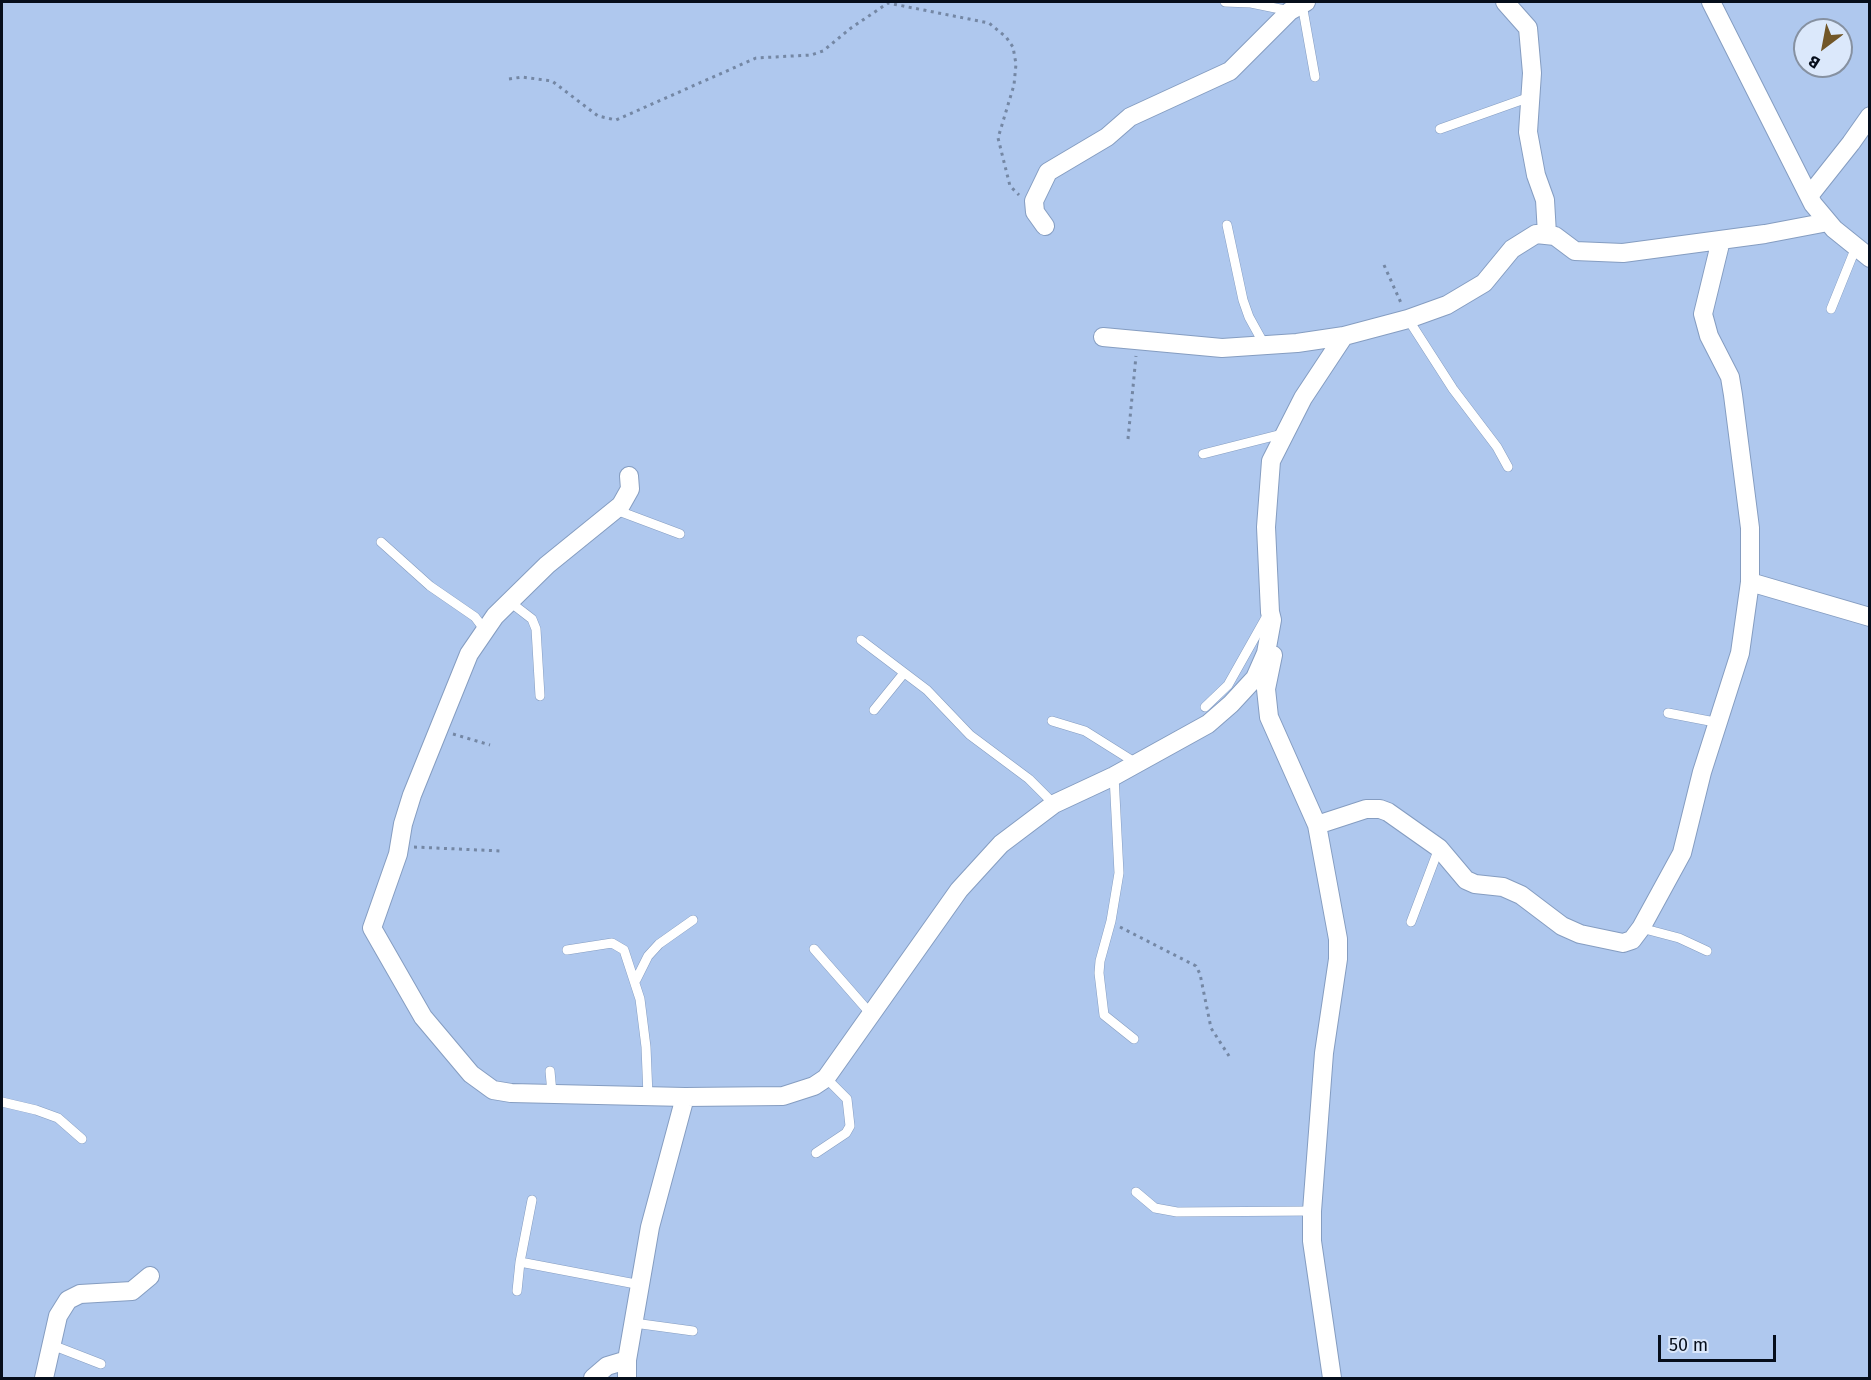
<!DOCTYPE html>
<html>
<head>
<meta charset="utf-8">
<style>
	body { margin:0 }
	#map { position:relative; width:1871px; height:1380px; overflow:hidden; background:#afc8ee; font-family:"Fira Sans",sans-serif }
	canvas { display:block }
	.frame { position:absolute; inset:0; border:3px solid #060e1b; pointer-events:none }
	.north { position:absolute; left:1793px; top:18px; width:60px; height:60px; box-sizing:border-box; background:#dbe8fb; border:2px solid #8691a1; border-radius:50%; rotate:212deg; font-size:16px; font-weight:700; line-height:24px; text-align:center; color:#060e1b }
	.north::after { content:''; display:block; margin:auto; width:21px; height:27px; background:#715628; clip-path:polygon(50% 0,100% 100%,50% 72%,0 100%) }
	.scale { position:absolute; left:1658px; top:1335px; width:118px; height:27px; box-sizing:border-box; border:3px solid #060e1b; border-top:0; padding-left:8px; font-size:18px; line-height:21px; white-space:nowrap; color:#060e1b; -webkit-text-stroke:4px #dbe8fb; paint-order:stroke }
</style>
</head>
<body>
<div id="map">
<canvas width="1871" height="1380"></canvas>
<div class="frame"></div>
<div class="north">B</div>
<div class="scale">50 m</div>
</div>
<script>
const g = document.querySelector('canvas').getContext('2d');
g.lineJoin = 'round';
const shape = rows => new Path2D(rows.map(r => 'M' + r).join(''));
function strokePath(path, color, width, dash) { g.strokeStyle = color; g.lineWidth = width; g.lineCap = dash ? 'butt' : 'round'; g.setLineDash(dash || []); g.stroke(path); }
const service = shape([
	[1225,2,1251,3,1290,11],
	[1302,4,1315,77],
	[1440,129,1530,97],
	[1227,225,1243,300,1249,317,1265,346],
	[1831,309,1856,247],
	[1408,319,1453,389,1497,447,1508,467],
	[1203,454,1282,434],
	[616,510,680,534],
	[381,542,430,586,475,617,484,629],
	[510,602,532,619,536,629,540,696],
	[861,640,927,690,970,735,1029,779,1054,804],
	[1205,707,1228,685,1268,614],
	[874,710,904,673],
	[1668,713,1720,723],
	[1052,721,1085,731,1136,763],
	[1114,776,1119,873,1111,921,1100,961,1099,973,1104,1015,1134,1039],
	[1411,922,1439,848],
	[1641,928,1679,938,1707,951],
	[814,949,870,1013],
	[567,950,612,943,624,950,640,999,646,1047,648,1096],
	[636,980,648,956,659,944,693,920],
	[550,1071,552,1093],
	[2,1102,36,1110,58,1118,82,1139],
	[816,1153,846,1133,850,1126,847,1099,826,1078],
	[1136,1192,1155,1208,1177,1212,1312,1211],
	[532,1200,520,1262,641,1285],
	[517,1291,520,1262],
	[634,1323,693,1331],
	[52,1345,101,1364]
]);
const minor = shape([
	[1505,2,1528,28,1532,73,1528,132,1536,175,1545,200,1547,234,1555,236],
	[1711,2,1813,204,1834,229,1870,258],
	[1809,196,1851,143,1870,116],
	[1045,226,1035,212,1034,201,1048,172,1107,137,1130,117,1230,71,1290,11,1306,2],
	[1103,337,1222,348,1297,343,1344,336],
	[629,476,630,489,621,505,547,565,495,616,469,654,412,795,403,824,398,854,372,928,423,1017,471,1074,493,1090,511,1093,685,1097],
	[1750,582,1870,617],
	[1273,655,1266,689,1269,717,1317,825,1338,939,1338,959,1324,1053,1312,1211,1312,1241,1332,1378],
	[1317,825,1366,809,1380,809,1388,812,1439,848,1466,880,1475,884,1503,887,1521,895,1562,926,1580,934,1623,943,1632,940,1641,928,1682,853,1702,772,1740,653,1750,582,1750,528,1733,395,1730,377,1709,336,1703,314,1721,240],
	[44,1378,58,1316,68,1300,80,1294,132,1291,150,1276],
	[593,1378,607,1366,627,1360],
	[627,1378,627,1360,650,1227,685,1097,783,1096,814,1086,826,1078,959,890,1001,844,1054,804,1114,776,1208,724,1231,704,1255,678,1266,653,1272,620,1270,612,1266,527,1271,461,1303,398,1344,336,1408,319,1447,305,1484,283,1512,249,1536,234,1555,236,1575,251,1623,253,1765,234,1828,222]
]);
strokePath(service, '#859dc1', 10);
strokePath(minor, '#859dc1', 20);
strokePath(shape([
	[509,79,522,77,552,81,598,116,616,120,756,58,811,55,823,51,851,28,888,3,989,23,1006,37,1013,47,1016,64,1014,85,998,138,1010,186,1019,195],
	[1384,265,1401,303],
	[1128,439,1136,356],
	[453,734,490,745],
	[414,847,501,851],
	[1120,927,1196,966,1200,974,1211,1028,1229,1056]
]), '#7487a4', 3, [3, 4.5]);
strokePath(service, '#fff', 9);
strokePath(minor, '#fff', 18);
</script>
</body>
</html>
